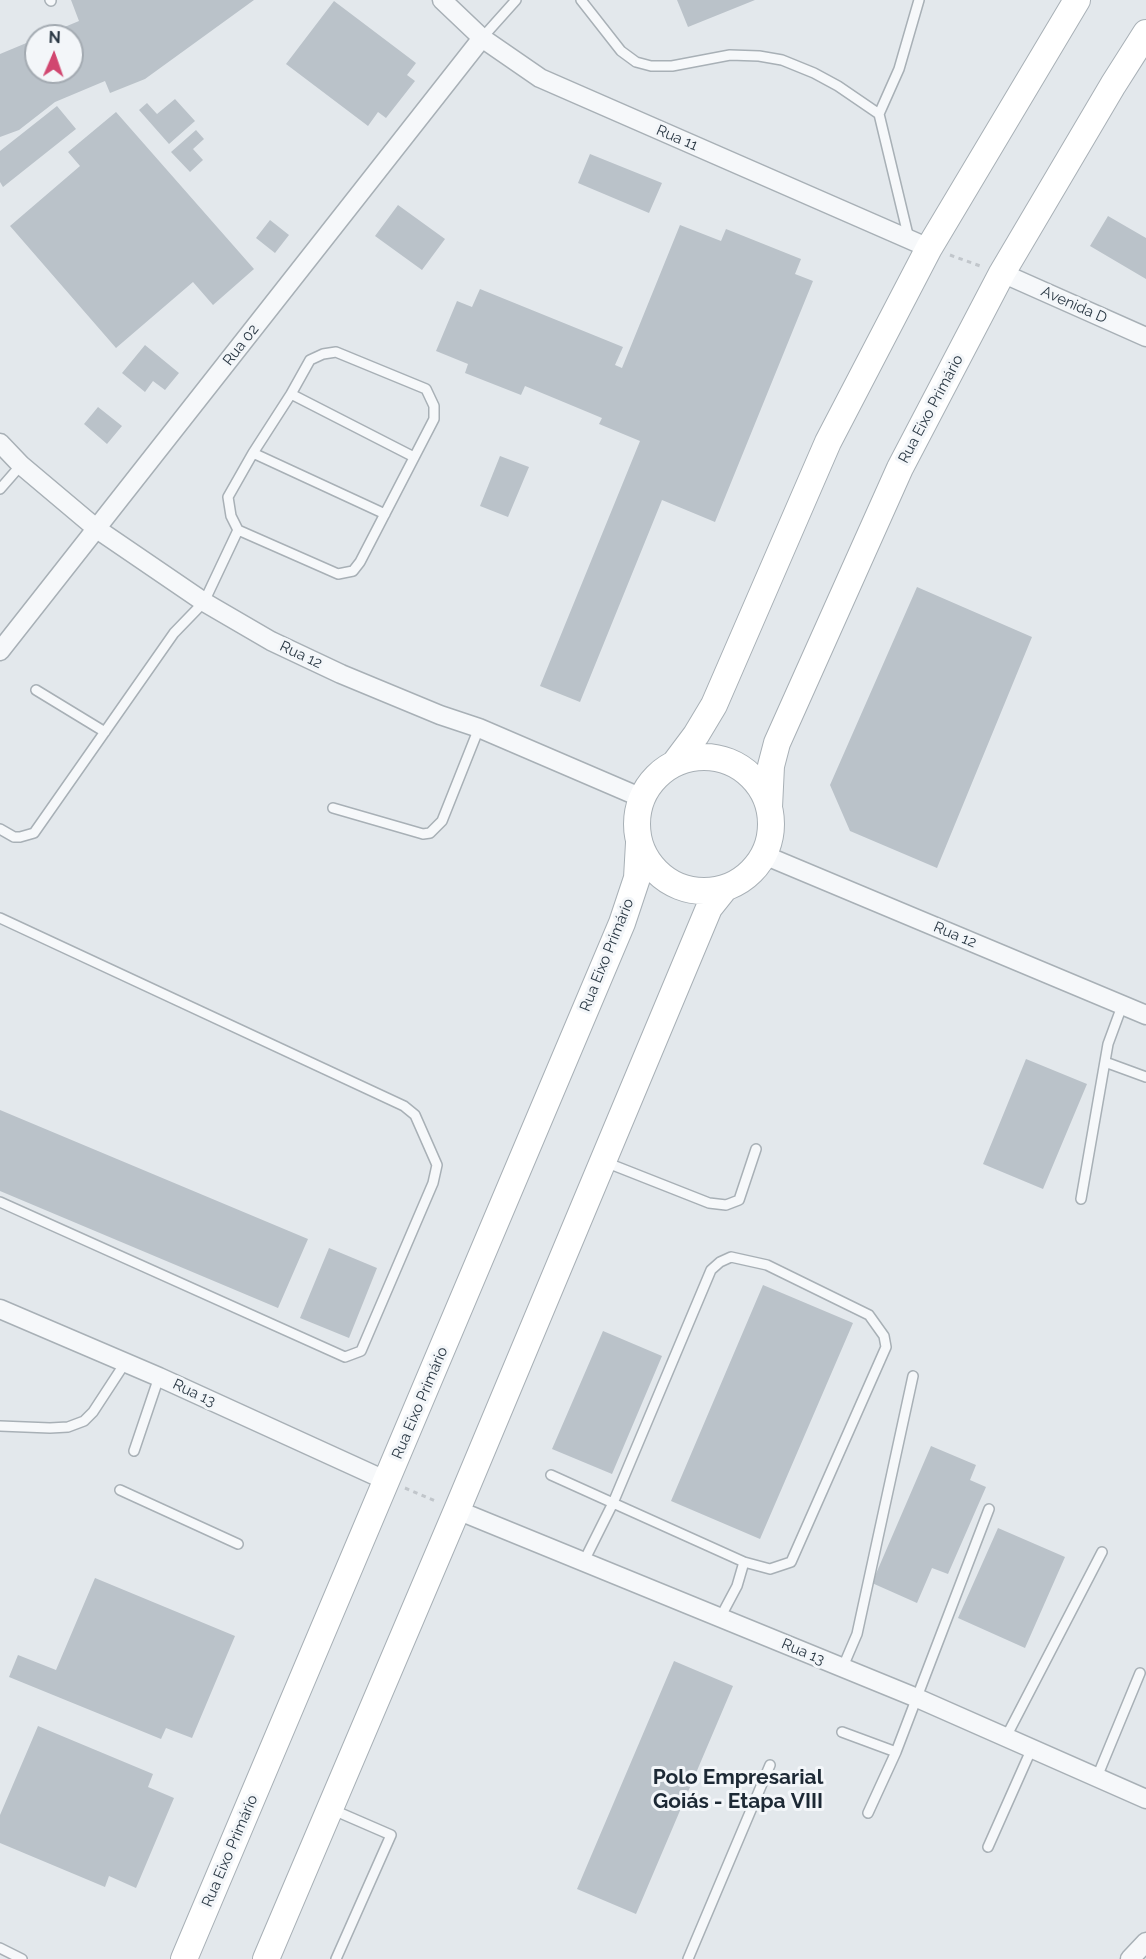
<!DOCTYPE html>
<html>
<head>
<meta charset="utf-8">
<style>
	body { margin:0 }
	#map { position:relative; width:1146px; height:1959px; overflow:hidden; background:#e3e8ec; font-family:Raleway,sans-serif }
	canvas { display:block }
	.north { position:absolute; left:24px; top:24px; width:60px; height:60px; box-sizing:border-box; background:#f3f6f9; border:2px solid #a3aab1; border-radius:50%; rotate:2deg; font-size:16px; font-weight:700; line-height:24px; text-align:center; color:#2a3844 }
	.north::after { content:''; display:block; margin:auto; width:21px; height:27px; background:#d14770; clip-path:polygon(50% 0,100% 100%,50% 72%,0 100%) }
</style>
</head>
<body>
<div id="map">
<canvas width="1146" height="1959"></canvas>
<div class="north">N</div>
</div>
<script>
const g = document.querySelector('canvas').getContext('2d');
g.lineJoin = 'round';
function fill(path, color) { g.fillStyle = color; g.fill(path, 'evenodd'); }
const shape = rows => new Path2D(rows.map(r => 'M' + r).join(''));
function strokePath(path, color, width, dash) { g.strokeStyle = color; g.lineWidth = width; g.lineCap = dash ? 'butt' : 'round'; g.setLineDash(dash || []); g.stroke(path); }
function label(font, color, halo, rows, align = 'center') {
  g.font = font + ' Raleway,sans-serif'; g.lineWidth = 6; g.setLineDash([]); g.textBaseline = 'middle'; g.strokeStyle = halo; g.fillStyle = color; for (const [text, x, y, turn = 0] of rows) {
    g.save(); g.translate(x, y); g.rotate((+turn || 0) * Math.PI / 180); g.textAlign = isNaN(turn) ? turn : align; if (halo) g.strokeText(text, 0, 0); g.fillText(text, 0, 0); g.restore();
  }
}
fill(shape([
	[71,0,254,0,145,79,110,93,105,81,55,102,19,130,0,137,0,54,36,39,36,72,72,72,72,36,43,36,79,21],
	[677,0,755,0,688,27],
	[334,1,416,63,407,75,415,81,386,118,378,112,368,126,286,64],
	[175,99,195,121,169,144,139,110,147,103,157,114],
	[57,106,76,129,3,187,0,182,0,151],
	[116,112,254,269,213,305,193,282,116,348,10,226,80,166,68,152],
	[196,130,204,139,193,149,203,160,190,172,171,152],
	[590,154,662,183,649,213,578,183],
	[398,205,445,239,422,270,375,236],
	[1108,216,1146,238,1146,279,1090,246],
	[270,220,289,235,275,253,256,238],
	[680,225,721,241,726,229,801,259,795,274,813,281,715,522,662,500,580,702,540,686,640,441,599,424,602,418,525,386,521,395,465,373,468,364,436,351,457,301,472,307,480,289,623,347,615,365,622,368],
	[145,345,179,373,165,390,153,381,145,392,122,373],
	[98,407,122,426,107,444,84,424],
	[500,456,529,467,508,517,480,506],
	[917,587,1032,637,937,868,850,831,830,785],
	[1026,1059,1087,1084,1043,1189,983,1164],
	[0,1110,308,1239,278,1308,0,1191],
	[329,1248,377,1268,349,1338,300,1318],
	[763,1285,853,1323,760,1539,671,1501],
	[603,1331,662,1356,612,1474,552,1449],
	[931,1446,976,1465,970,1480,986,1487,948,1574,932,1568,917,1603,872,1583],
	[998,1528,1065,1557,1025,1648,958,1618],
	[95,1578,235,1636,192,1738,166,1728,161,1739,9,1677,18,1655,56,1670],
	[674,1661,733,1686,636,1914,577,1889],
	[38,1726,153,1774,148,1787,174,1798,136,1888,109,1876,105,1887,0,1843,0,1815]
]), '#bac2c9');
const lane = shape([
	[50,0,51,1],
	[581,0,621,51,636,62,651,66,672,66,730,55,759,56,782,60,814,73,838,86,879,114],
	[482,38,516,0],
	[909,239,879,114,899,69,919,0],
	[336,352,426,389,434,406,434,419,360,562,353,571,338,574,238,530,231,516,228,497,253,453,291,394,310,360,323,354,336,352],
	[291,394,414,457],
	[253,453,385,514],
	[0,489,21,465],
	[36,690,105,732],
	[333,808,423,834,430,833,442,821,479,728],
	[0,829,14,837,20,837,34,833,174,633,204,602,238,530],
	[0,918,404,1106,415,1115,437,1165,433,1183,361,1351,345,1357,0,1202],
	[1105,1062,1146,1077],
	[605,1162,709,1203,726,1205,739,1200,756,1149],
	[1081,1199,1108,1044,1122,1006],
	[0,1426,50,1428,68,1427,84,1421,93,1412,125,1363],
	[134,1451,159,1377],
	[551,1475,613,1503,744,1562,770,1569,791,1562,886,1347,884,1336,869,1315,767,1265,731,1257,720,1262,711,1270,613,1503,584,1561],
	[120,1490,238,1544],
	[720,1618,737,1586,744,1562],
	[842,1669,857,1634,913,1376],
	[842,1732,896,1752,989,1509],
	[1006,1737,1102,1552],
	[1097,1777,1140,1673],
	[331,1809,391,1835,336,1959],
	[868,1813,896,1752],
	[988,1847,1032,1748],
	[0,1948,22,1959],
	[688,1959,770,1765]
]);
const street = shape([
	[442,0,482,38,540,78,929,248],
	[1002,273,1146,337],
	[0,443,21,465,97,529,204,602,271,641,341,674,440,715,479,728,642,798],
	[0,651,482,38],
	[764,855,1146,1015],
	[0,1309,159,1377,387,1481],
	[457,1510,917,1698,1146,1799],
	[1130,1959,1146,1942]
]);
const secondary = shape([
	'637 824a67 67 0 1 1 134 0a67 67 0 1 1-134 0Z',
	[675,763,696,735,714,705,828,442,929,248,1077,0],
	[769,807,771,766,777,743,900,468,1002,273,1113,85,1146,33],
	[184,1959,622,923,637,878,639,843],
	[266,1959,457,1510,709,908,725,888]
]);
strokePath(lane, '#a8b0b6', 12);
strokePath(street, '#a8b0b6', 21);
strokePath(secondary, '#a8b0b6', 28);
strokePath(shape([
	[950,255,983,267],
	[405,1488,438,1502]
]), '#c1c6cb', 3, [4.5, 4.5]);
strokePath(lane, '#f6f8fa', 9);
strokePath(street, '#f6f8fa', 18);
strokePath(secondary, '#fff', 26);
label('15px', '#2a3844', '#f3f6f9', [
	["Rua 11",677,138,23],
	["Avenida D",1074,305,24],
	["Rua 02",241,345,-52],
	["Rua Eixo Primário",931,409,-62],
	["Rua 12",301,655,25],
	["Rua 12",955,935,23],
	["Rua Eixo Primário",607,955,-68],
	["Rua 13",194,1393,25],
	["Rua Eixo Primário",420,1403,-67],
	["Rua 13",803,1652,23],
	["Rua Eixo Primário",230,1851,-67]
]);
label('bold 21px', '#1d2935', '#f3f6f9', [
	["Polo Empresarial",738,1778],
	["Goiás - Etapa VIII",738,1802]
]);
</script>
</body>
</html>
